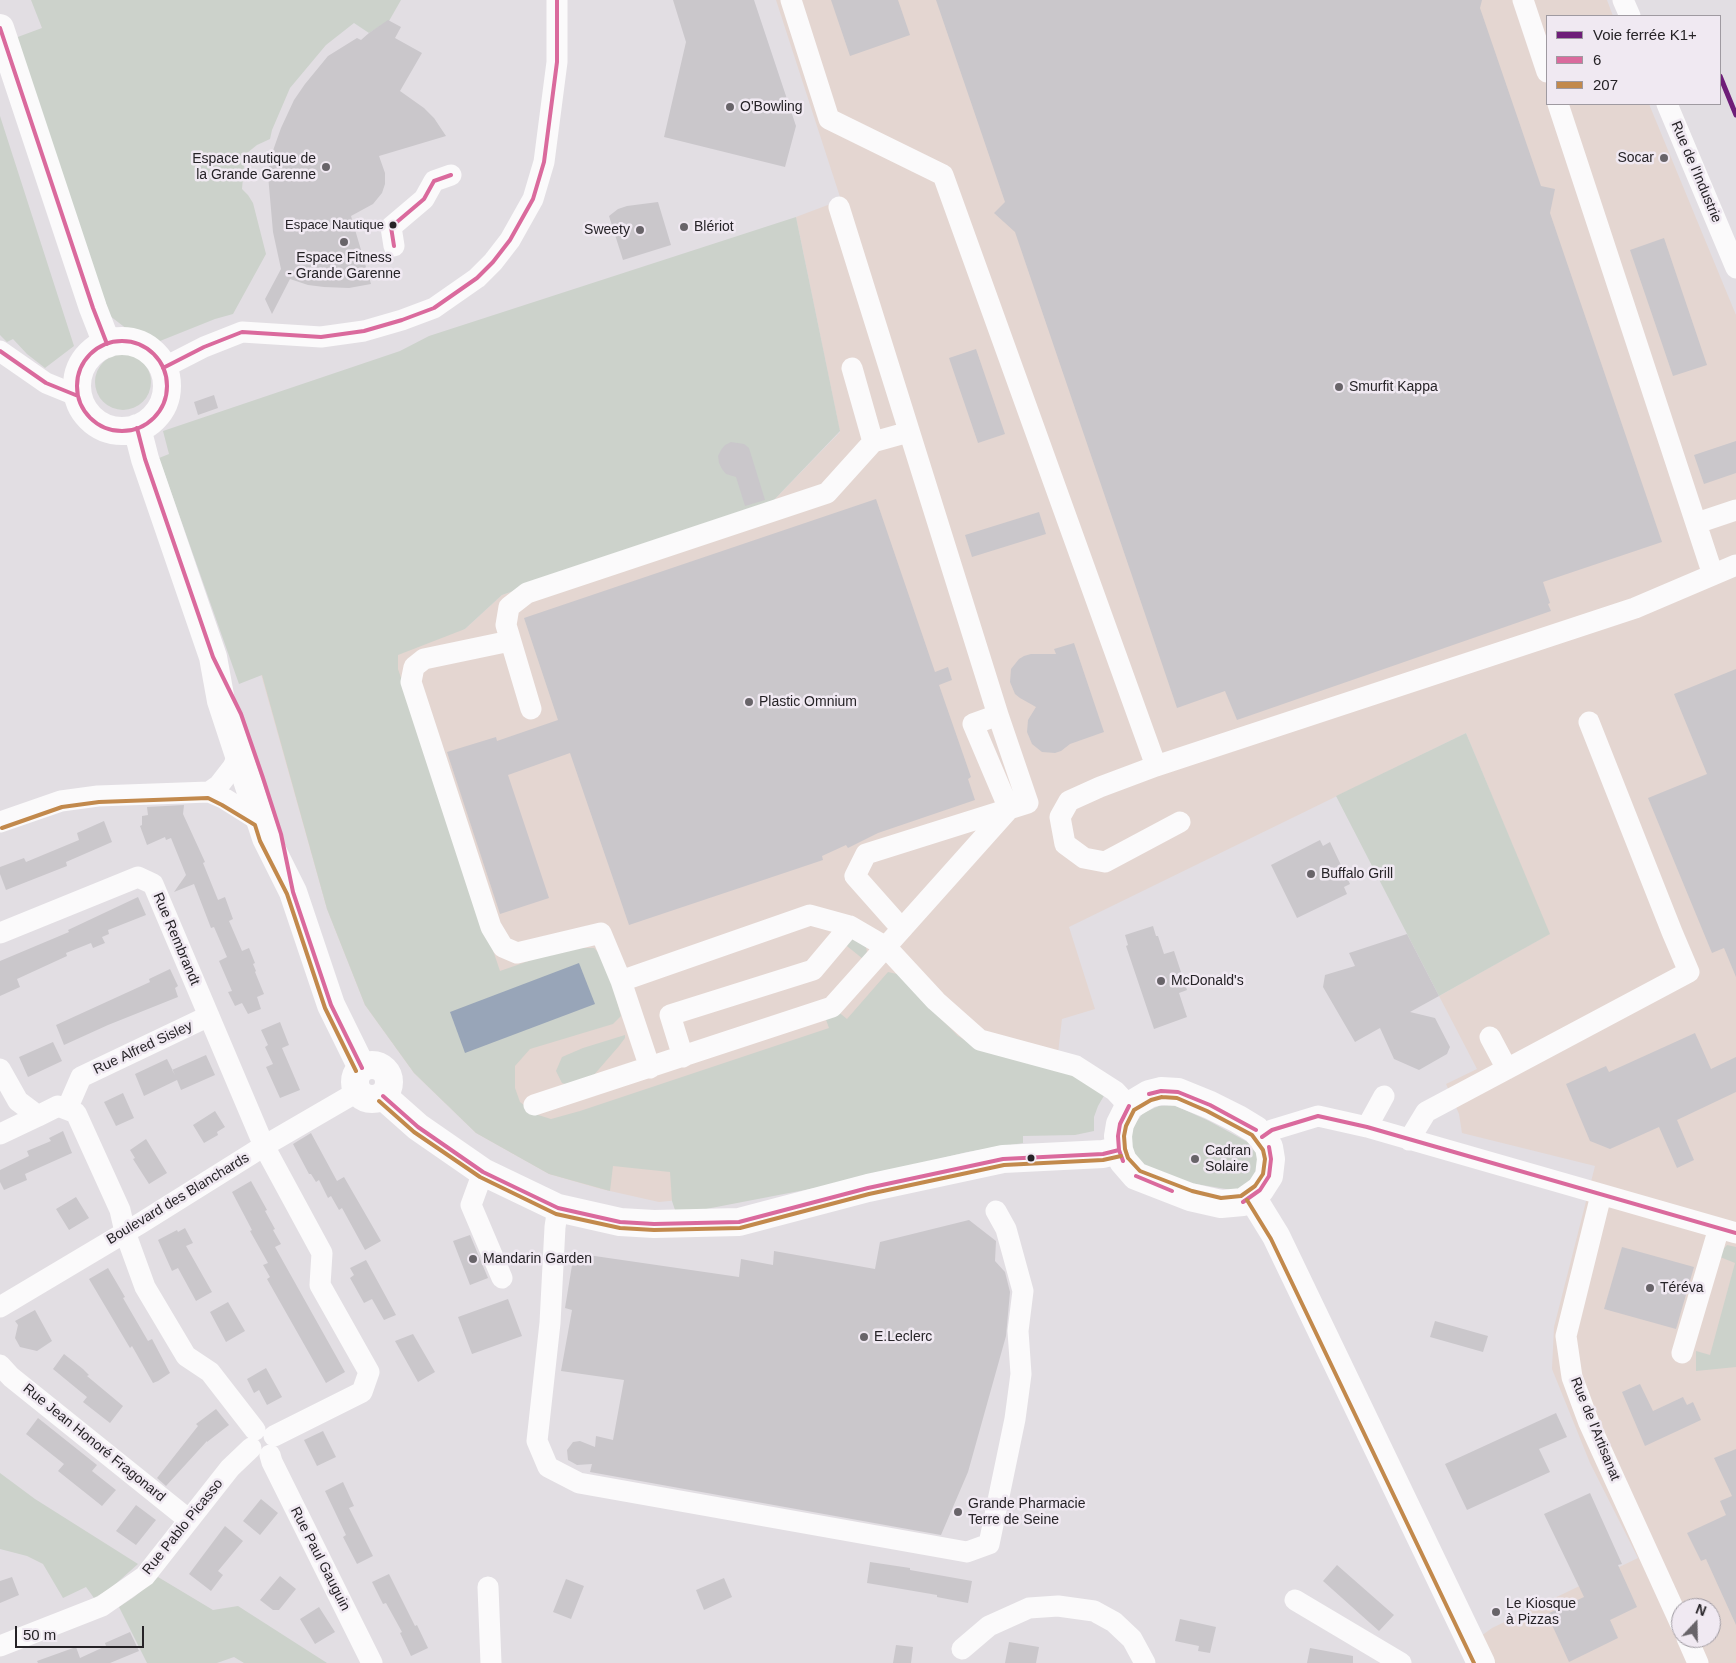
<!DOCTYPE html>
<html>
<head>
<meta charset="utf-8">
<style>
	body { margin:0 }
	#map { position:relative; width:1736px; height:1663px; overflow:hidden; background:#e2dee3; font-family:Helvetica,sans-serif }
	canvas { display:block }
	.legend { position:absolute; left:1546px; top:15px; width:175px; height:90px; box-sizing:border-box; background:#f0e9f2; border:1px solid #9f9aa1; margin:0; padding:6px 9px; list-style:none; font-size:15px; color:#262327 }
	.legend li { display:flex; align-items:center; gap:10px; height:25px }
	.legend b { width:25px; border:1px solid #9f9aa1 }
	.north { position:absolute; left:1671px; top:1598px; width:50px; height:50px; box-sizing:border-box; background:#f0e9f2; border:1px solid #9f9aa1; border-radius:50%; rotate:21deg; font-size:14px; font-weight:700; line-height:20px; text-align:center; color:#262327 }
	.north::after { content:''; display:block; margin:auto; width:18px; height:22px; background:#686469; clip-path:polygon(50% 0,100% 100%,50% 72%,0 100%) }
	.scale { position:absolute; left:15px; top:1626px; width:129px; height:22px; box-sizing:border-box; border:2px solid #262327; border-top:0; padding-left:6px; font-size:15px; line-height:18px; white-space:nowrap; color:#262327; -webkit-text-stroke:4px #f0e9f2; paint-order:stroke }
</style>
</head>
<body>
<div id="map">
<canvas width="1736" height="1663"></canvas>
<ul class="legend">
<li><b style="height:6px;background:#6e1e78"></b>Voie ferrée K1+</li>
<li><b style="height:6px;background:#da6a9d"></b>6</li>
<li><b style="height:6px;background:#c2894c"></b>207</li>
</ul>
<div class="north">N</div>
<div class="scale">50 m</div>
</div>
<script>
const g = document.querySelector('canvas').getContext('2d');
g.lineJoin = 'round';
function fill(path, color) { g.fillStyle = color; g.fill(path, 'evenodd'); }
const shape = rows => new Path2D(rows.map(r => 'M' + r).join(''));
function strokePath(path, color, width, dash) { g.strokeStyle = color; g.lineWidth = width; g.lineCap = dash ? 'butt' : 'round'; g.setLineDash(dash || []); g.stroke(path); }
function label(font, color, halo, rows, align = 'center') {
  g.font = font + ' Helvetica,sans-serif'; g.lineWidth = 5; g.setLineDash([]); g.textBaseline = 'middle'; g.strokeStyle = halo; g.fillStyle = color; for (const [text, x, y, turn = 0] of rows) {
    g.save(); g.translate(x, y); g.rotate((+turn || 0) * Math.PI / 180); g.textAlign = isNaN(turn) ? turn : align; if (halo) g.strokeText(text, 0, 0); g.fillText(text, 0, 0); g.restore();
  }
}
fill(shape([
	[776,0,1607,0,1613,16,1547,16,1547,104,1649,104,1736,315,1736,1663,1468,1663,1462,1650,1492,1628,1638,1558,1590,1463,1552,1369,1554,1327,1595,1166,1462,1133,1459,1114,1446,1084,1477,1069,1439,996,1549,934,1466,733,1069,927,1095,1009,1062,1019,1053,1096,730,1195,659,1202,601,1189,549,1174,476,1133,414,1073,365,1005,327,909,261,674,465,629,502,595,774,500,840,432,796,217,841,200],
	[1681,1608,1711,1608,1711,1638,1681,1638]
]), '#e4d6d1');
fill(shape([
	[31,0,401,0,389,21,369,33,354,23,326,45,290,88,272,130,270,139,257,145,247,153,244,166,242,189,248,195,253,203,266,254,233,314,215,319,155,343,127,329,110,316,15,38,42,28],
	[0,116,74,346,45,368,27,354,13,339,7,342,0,335],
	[796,217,840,431,774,500,502,595,465,629,398,655,398,669,500,971,566,948,594,948,606,960,621,1016,613,1024,530,1049,515,1066,515,1088,520,1102,535,1114,551,1119,580,1111,829,1028,824,1014,836,1010,847,1019,888,972,897,974,958,1036,984,1050,1067,1072,1105,1094,1098,1106,1094,1117,1094,1131,1075,1135,1023,1136,1023,1143,967,1152,841,1183,706,1209,676,1213,672,1201,670,1172,613,1166,610,1191,549,1174,476,1133,414,1073,365,1005,327,909,262,675,239,684,159,458,169,454,163,431,400,351,429,336],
	'95 382a28 28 0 1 1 56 0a28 28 0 1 1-56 0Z',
	[1466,733,1550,934,1439,996,1336,796],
	[856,938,866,947,867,952,863,959,842,942],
	[625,1035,625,1038,619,1046,586,1084,576,1087,562,1083,556,1071,562,1057,583,1048],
	[1174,1105,1209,1121,1253,1145,1259,1157,1258,1171,1244,1188,1232,1190,1184,1182,1143,1165,1135,1156,1130,1140,1134,1125,1143,1113,1159,1106],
	[1727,1245,1736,1247,1736,1367,1696,1371,1696,1351,1710,1355,1735,1263,1720,1257,1719,1254],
	[0,1473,35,1499,138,1564,111,1588,94,1598,86,1587,63,1598,43,1564,27,1556,0,1549],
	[158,1577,213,1610,238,1606,327,1663,244,1663,234,1657,217,1663,147,1663,119,1607,134,1597]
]), '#ccd2cb');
fill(shape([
	[579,963,595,1004,465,1053,450,1012]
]), '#98a5b8');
fill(shape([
	[673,0,754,0,796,126,785,167,664,137,686,42],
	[831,0,898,0,910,35,850,56],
	[936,0,1482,0,1480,8,1541,186,1555,189,1550,213,1662,542,1543,582,1550,603,1548,604,1551,611,1237,720,1225,691,1177,708,1015,232,994,213,1005,202],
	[388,20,401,27,395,38,422,53,400,91,424,108,434,118,446,136,379,156,385,173,385,184,382,193,373,204,351,216,371,284,349,288,324,287,308,285,290,279,272,314,265,299,281,269,273,232,268,175,270,159,281,128,294,100,305,84,328,56,357,38,361,40,369,33],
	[658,202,671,245,623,260,609,216,618,209,627,206],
	[1664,238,1707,365,1673,376,1630,250],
	[976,349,1005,434,978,443,949,358],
	[214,395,218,408,198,415,194,402],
	[1736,441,1736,473,1704,484,1694,455],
	[731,442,744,444,749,448,765,500,745,506,736,477,726,474,722,469,719,463,718,456,721,450,725,445],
	[876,499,935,672,948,667,952,680,939,685,971,777,968,779,975,800,878,833,848,848,846,845,822,856,823,860,629,925,570,753,508,775,549,898,500,914,447,752,496,737,497,741,558,720,524,618],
	[1039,512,1046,534,972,557,965,535],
	[1074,643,1104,732,1070,744,1061,751,1055,753,1042,752,1032,744,1027,732,1028,720,1036,707,1020,698,1015,694,1010,682,1011,669,1019,659,1024,656,1031,654,1056,654,1054,649],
	[1736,669,1736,977,1724,948,1712,953,1648,798,1707,774,1674,694],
	[184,805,183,814,205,862,203,863,218,900,225,897,233,919,229,921,242,951,249,948,255,963,253,964,256,971,255,972,264,994,257,997,261,1009,248,1014,242,1003,235,1006,228,992,232,991,219,961,227,957,214,927,211,928,194,884,174,892,186,875,171,838,166,840,165,837,147,845,140,826,142,825,142,816,148,815,147,807],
	[104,821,112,842,66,862,67,866,6,890,0,874,0,867,24,858,26,862,79,840,77,833],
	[1320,840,1323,846,1330,842,1350,884,1344,887,1347,894,1297,918,1271,865],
	[138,897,146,915,108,930,109,934,102,937,105,943,93,948,91,943,66,953,67,956,17,979,20,987,0,996,0,961,69,932,68,930],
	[1153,926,1156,936,1158,936,1164,954,1174,951,1187,990,1179,993,1187,1017,1154,1029,1126,946,1128,945,1125,935],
	[1407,934,1439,996,1410,1012,1435,1018,1450,1047,1447,1054,1419,1070,1394,1059,1380,1028,1355,1042,1323,987,1325,975,1355,966,1349,953],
	[170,969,178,986,175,988,178,997,108,1025,64,1045,56,1025,150,982,149,979],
	[280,1022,289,1045,282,1048,300,1090,280,1098,266,1067,273,1064,265,1047,268,1045,261,1030],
	[1695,1033,1711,1069,1736,1057,1736,1092,1677,1120,1694,1160,1677,1168,1659,1127,1610,1149,1590,1141,1566,1084,1606,1066,1609,1072],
	[53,1042,62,1061,28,1077,19,1057],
	[206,1055,215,1075,181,1090,177,1080,144,1096,135,1074,167,1059,175,1075,172,1070],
	[123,1093,134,1118,116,1126,104,1102],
	[215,1111,225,1127,217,1132,218,1135,204,1143,193,1125],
	[63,1131,72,1153,25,1174,27,1180,4,1190,0,1182,0,1170,29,1156,27,1151,51,1141,49,1138],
	[311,1133,337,1181,344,1177,381,1241,365,1250,342,1208,339,1210,331,1196,328,1198,319,1180,316,1182,311,1174,309,1174,293,1144],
	[146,1139,167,1173,149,1184,133,1159,135,1158,130,1150],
	[251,1181,267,1210,265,1211,275,1229,273,1230,281,1244,275,1247,345,1372,326,1383,267,1279,270,1277,263,1265,268,1263,250,1231,252,1230,232,1192],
	[76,1197,89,1218,69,1230,56,1209],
	[969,1220,996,1241,995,1261,1005,1272,1010,1292,1006,1336,968,1472,941,1535,590,1472,592,1464,577,1465,568,1460,567,1450,573,1442,580,1441,595,1447,596,1436,613,1440,624,1380,561,1371,572,1310,565,1308,574,1253,739,1277,741,1259,773,1265,774,1251,875,1269,880,1242],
	[185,1228,193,1243,186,1246,212,1292,196,1301,178,1268,172,1271,158,1240,177,1230,178,1232],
	[470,1235,488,1278,470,1285,453,1241],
	[1622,1247,1694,1267,1676,1329,1604,1309],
	[366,1260,396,1315,384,1320,372,1299,364,1303,350,1278,354,1275,350,1268],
	[108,1268,125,1297,123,1298,148,1341,152,1339,170,1373,158,1381,153,1383,132,1346,130,1348,89,1279],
	[508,1299,522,1336,472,1354,458,1317],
	[228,1302,245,1331,226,1342,210,1312],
	[35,1310,52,1341,37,1351,20,1347,15,1338,18,1325,15,1321],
	[1435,1321,1488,1336,1483,1352,1430,1337],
	[413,1334,435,1372,418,1382,395,1341],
	[64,1354,83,1369,89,1375,87,1376,123,1406,110,1423,83,1402,87,1397,53,1369],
	[266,1368,282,1397,267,1405,259,1390,254,1393,247,1379],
	[1640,1384,1653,1411,1683,1397,1687,1405,1693,1402,1701,1420,1645,1446,1622,1392],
	[216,1409,229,1425,207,1442,207,1441,166,1486,157,1478,198,1426,196,1424],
	[1556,1413,1567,1437,1539,1449,1550,1472,1467,1510,1445,1464],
	[38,1418,97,1465,92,1471,116,1490,102,1506,58,1471,64,1464,26,1434],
	[323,1431,336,1457,317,1466,304,1440],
	[1736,1449,1736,1625,1706,1559,1701,1561,1687,1533,1726,1515,1720,1501,1732,1496,1714,1458],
	[343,1482,354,1506,349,1508,373,1556,357,1564,343,1537,346,1535,325,1491],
	[1590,1493,1622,1564,1618,1565,1637,1607,1610,1620,1618,1638,1569,1662,1547,1614,1584,1597,1544,1514],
	[261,1499,278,1513,260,1535,243,1521],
	[136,1505,156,1520,136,1545,116,1531],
	[225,1526,243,1541,218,1571,223,1575,211,1591,189,1574],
	[870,1562,910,1568,910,1570,972,1581,968,1603,937,1597,937,1595,867,1583],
	[1337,1565,1394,1615,1379,1631,1323,1581],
	[389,1574,415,1626,417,1625,428,1648,411,1656,400,1633,402,1632,386,1603,383,1604,372,1582],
	[280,1576,296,1589,279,1610,273,1610,260,1600],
	[12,1577,19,1595,0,1603,0,1581],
	[724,1578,732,1597,704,1610,696,1590],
	[566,1579,584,1586,571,1619,553,1612],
	[319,1607,335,1632,315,1644,300,1619],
	[1180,1619,1216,1627,1210,1653,1198,1651,1199,1646,1175,1641],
	[130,1632,139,1651,110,1663,38,1663,37,1661,76,1647,80,1658,106,1646,105,1643],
	[1009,1642,1039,1647,1036,1663,1005,1663],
	[896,1645,913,1647,911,1663,893,1663],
	[1310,1648,1353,1656,1353,1663,1307,1663]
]), '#cac7cb');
strokePath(shape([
	[791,0,829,119,943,175,1156,766,1635,608,1736,565],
	[1523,0,1547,72],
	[1623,0,1630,16],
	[1558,104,1713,575],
	[1667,104,1736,268],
	[394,246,391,227,424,199,434,181,451,175],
	[0,351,46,383,78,396],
	[163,368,204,347,242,332,321,337,364,331,402,320,434,308,477,278,493,262,510,240,533,199,544,162,557,62,557,0],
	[852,368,873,442,909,432],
	[1697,523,1736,510],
	[510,641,424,659,414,667,411,682,491,927,503,947,517,953,601,933,621,981,650,1068],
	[531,709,506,625,509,607,527,593,827,493,873,442],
	[1156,766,1100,787,1069,801,1060,817,1065,844,1084,858,1105,862,1180,822],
	[209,792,219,785,233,767,239,754],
	[0,822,61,801,98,796,209,792,225,799,260,821],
	[902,929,855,876,866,854,1028,803,998,715],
	[0,933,138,877,153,884,264,1146,322,1253,320,1285,369,1372,362,1392,274,1436],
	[621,981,810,915,850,926],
	[1490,1037,1507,1069],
	[683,1057,670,1015,813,970,850,926,886,947,936,1001,980,1040,1076,1066,1115,1091,1129,1106],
	[0,1069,18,1101,38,1116,58,1106,76,1113,120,1210,125,1232,145,1287,186,1356,210,1372,255,1430],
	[534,1105,832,1007,1009,809,973,724,998,715,839,207],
	[67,1109,81,1077,209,1016],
	[1367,1127,1384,1096],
	[0,1134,38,1116],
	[1262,1137,1272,1130,1318,1116,1367,1127,1736,1233],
	[1409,1140,1426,1112,1689,972,1672,932,1589,722],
	[483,1172,471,1205,502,1278],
	[1601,1195,1566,1336,1572,1377,1589,1423,1681,1625],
	[558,1208,555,1227,550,1323,537,1441,548,1467,579,1483,967,1552,989,1544,1015,1419,1021,1374,1018,1331,1023,1291,1006,1229,996,1211],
	[0,1307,141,1223,264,1146,357,1092],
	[1682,1353,1719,1228],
	[0,1365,11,1377,189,1520],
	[270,1455,272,1462,372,1663],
	[488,1587,491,1663],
	[1295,1600,1401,1663],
	[1687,1638,1698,1663],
	[0,1646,102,1606,145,1576,230,1468,251,1448],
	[962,1649,989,1626,1029,1608,1058,1606,1094,1611,1114,1622,1132,1639,1145,1663]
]), '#fbfafb', 21);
strokePath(shape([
	[0,28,93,308,107,344],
	'77 386a45 45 0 1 1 90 0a45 45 0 1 1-90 0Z',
	[137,428,145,459,213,657,221,701,266,838,293,892,331,1005,362,1068],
	'355 1082a17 17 0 1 1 34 0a17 17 0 1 1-34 0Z',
	[1161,1091,1178,1092,1210,1105,1238,1119,1256,1130,1269,1147,1271,1159,1269,1176,1260,1190,1243,1202,1221,1204,1190,1197,1136,1176,1123,1161,1119,1150,1118,1136,1120,1124,1129,1106,1149,1094,1161,1091],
	[383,1096,418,1127,483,1172,558,1208,620,1222,654,1224,739,1222,868,1188,1003,1159,1103,1154,1119,1150],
	[1252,1197,1276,1236,1481,1663]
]), '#fbfafb', 28);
strokePath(shape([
	[0,28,93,308,107,344],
	[394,246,391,227,424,199,434,181,451,175],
	'77 386a45 45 0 1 1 90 0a45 45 0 1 1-90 0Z',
	[0,351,46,383,78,396],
	[163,368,204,347,242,332,321,337,364,331,402,320,434,308,477,278,493,262,510,240,533,199,544,162,557,62,557,0],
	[137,428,145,459,213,657,241,714,263,778,281,834,293,892,331,1005,362,1068],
	[1149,1094,1161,1091,1178,1092,1210,1105,1256,1130],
	[383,1096,418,1127,483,1172,558,1208,620,1222,654,1224,739,1222,868,1188,1003,1159,1103,1154,1119,1150],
	[1262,1137,1272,1130,1318,1116,1367,1127,1736,1233],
	[1123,1161,1119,1150,1118,1136,1120,1124,1129,1106],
	[1136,1176,1172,1191],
	[1243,1202,1260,1190,1269,1176,1271,1159,1269,1147]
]), '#da6a9d', 4);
strokePath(shape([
	[2,828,62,807,99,802,208,798,222,805,255,825,260,841,287,894,325,1008,356,1071],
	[1162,1097,1177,1098,1207,1111,1252,1135,1263,1150,1265,1159,1263,1174,1255,1186,1241,1196,1221,1198,1192,1191,1140,1171,1128,1158,1125,1149,1124,1136,1126,1126,1134,1110,1151,1100,1162,1097],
	[379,1101,414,1132,480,1177,556,1214,620,1228,654,1230,740,1228,869,1194,1004,1165,1103,1160,1121,1156],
	[1247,1200,1271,1239,1474,1663]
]), '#c2894c', 4);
strokePath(shape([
	[1720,76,1736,115]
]), '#6e1e78', 5);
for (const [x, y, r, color] of [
	[730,107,5,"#686469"],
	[1664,158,5,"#686469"],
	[326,167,5,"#686469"],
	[393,225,4.5,"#262327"],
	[684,227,5,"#686469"],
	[640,230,5,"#686469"],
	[344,242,5,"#686469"],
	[1339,387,5,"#686469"],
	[749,702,5,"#686469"],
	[1311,874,5,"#686469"],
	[1161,981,5,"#686469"],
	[1031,1158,4.5,"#262327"],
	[1195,1159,5,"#686469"],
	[473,1259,5,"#686469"],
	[1650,1288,5,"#686469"],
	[864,1337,5,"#686469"],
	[958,1512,5,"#686469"],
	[1496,1612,5,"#686469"]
]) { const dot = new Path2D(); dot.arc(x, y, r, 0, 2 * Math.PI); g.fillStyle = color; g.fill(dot); strokePath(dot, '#f0e9f2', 2); }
label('13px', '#262327', '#f0e9f2', [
	["Espace Nautique",384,225]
], 'right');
label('14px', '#262327', '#f0e9f2', [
	["O'Bowling",740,107],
	["Socar",1654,158,"right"],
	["Espace nautique de",316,159,"right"],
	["la Grande Garenne",316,175,"right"],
	["Blériot",694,227],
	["Sweety",630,230,"right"],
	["Espace Fitness",344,258,"center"],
	["- Grande Garenne",344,274,"center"],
	["Smurfit Kappa",1349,387],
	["Plastic Omnium",759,702],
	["Buffalo Grill",1321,874],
	["McDonald's",1171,981],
	["Cadran",1205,1151],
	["Solaire",1205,1167],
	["Mandarin Garden",483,1259],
	["Téréva",1660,1288],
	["E.Leclerc",874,1337],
	["Grande Pharmacie",968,1504],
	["Terre de Seine",968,1520],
	["Le Kiosque",1506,1604],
	["à Pizzas",1506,1620]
], 'left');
label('14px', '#262327', '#f0e9f2', [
	["Rue de l'Industrie",1696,172,67],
	["Rue Rembrandt",176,939,67],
	["Rue Alfred Sisley",143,1048,-25],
	["Boulevard des Blanchards",178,1199,-31],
	["Rue de l'Artisanat",1595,1429,68],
	["Rue Jean Honoré Fragonard",94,1443,39],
	["Rue Pablo Picasso",183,1527,-51],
	["Rue Paul Gauguin",320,1559,63]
]);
</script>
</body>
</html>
